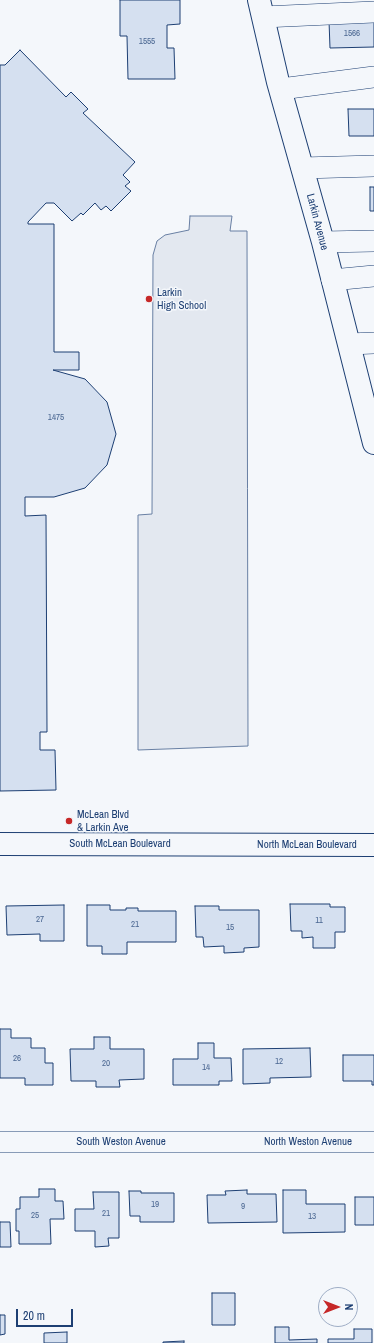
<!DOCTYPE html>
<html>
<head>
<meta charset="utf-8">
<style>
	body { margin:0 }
	#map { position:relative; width:374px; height:1343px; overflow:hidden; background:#f4f7fb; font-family:"Archivo Narrow",sans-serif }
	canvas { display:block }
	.north { position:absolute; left:318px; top:1287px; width:40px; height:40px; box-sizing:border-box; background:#f4f7fb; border:1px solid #9eadc5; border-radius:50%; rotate:90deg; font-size:11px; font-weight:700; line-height:16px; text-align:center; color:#1d3f73 }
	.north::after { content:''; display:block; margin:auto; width:14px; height:18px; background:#c62828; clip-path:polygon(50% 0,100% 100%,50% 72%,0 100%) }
	.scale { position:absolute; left:16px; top:1309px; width:57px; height:18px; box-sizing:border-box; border:2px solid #1d3f73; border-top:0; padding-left:5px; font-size:12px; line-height:14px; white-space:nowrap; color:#1d3f73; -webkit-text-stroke:3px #f4f7fb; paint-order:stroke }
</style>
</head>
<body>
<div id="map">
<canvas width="374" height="1343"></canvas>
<div class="north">N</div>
<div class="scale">20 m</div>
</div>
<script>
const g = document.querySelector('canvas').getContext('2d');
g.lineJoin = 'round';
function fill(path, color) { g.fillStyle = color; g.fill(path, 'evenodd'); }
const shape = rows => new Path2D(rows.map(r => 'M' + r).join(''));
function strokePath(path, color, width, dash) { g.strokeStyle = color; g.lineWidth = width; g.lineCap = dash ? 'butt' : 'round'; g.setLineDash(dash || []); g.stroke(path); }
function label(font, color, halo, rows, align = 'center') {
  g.font = font + ' "Archivo Narrow",sans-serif'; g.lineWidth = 3; g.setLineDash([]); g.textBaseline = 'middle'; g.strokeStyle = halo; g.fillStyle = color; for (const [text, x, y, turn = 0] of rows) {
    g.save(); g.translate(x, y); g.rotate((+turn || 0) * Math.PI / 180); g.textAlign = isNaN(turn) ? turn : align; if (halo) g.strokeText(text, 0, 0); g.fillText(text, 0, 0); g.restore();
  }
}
const parking = shape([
	[190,216,232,216,230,231,247,231,248,746,138,750,138,515,152,514,153,255,157,241,165,235,189,230,190,216]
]);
fill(parking, '#e3e8f0');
strokePath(parking, '#687fa3', 1);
const building = shape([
	[120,0,180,0,180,24,167,25,167,48,174,48,175,79,128,79,127,36,120,36,120,0],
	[374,19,374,47,330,48,329,21,374,19],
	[20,50,66,97,71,92,88,109,83,113,135,162,123,175,130,182,125,186,131,191,111,211,106,206,101,210,95,203,83,215,81,213,72,221,54,203,46,203,28,222,28,224,54,224,54,352,79,352,79,370,53,370,85,379,107,402,116,434,107,465,85,488,54,497,25,497,25,516,46,515,47,732,40,732,40,750,55,750,56,790,0,791,0,65,5,65,20,50],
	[348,109,374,109,374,136,349,136,348,109],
	[370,187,374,187,374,211,370,211,370,187],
	[290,904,330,904,330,907,345,907,345,932,335,932,335,948,313,948,313,937,302,938,302,931,291,931,290,904],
	[64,905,64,941,40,941,40,934,7,935,6,906,64,905],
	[87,905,110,905,110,910,126,910,126,908,138,908,138,911,176,911,176,942,127,942,127,954,102,954,102,946,87,946,87,905],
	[195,906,219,906,219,910,259,910,259,947,244,948,244,952,224,953,224,946,204,947,203,937,196,937,195,906],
	[0,1029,11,1029,11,1038,31,1038,31,1048,45,1048,45,1063,53,1063,53,1085,25,1085,25,1078,0,1078,0,1029],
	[94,1037,110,1037,110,1049,144,1049,144,1079,119,1080,120,1087,96,1087,96,1081,71,1081,70,1049,94,1049,94,1037],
	[198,1043,214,1043,214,1058,231,1058,232,1081,219,1081,219,1085,173,1085,173,1059,198,1059,198,1043],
	[310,1048,311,1077,270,1078,270,1083,243,1084,243,1049,310,1048],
	[343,1055,374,1055,374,1085,372,1085,372,1081,343,1081,343,1055],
	[39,1189,55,1189,55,1201,63,1201,64,1219,50,1219,51,1244,19,1244,19,1231,16,1231,16,1209,20,1209,20,1197,39,1197,39,1189],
	[247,1190,247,1194,276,1194,277,1222,208,1223,207,1195,226,1195,225,1191,247,1190],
	[283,1190,306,1190,306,1204,345,1204,345,1232,283,1233,283,1190],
	[129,1191,141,1191,141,1193,174,1193,174,1222,140,1222,140,1216,130,1216,129,1191],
	[93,1192,119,1192,119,1238,108,1238,109,1246,95,1247,95,1231,75,1231,75,1209,94,1209,93,1192],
	[355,1197,374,1197,374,1225,355,1225,355,1197],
	[0,1222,10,1222,11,1247,0,1247,0,1222],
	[212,1293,235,1293,235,1325,212,1325,212,1293],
	[0,1315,5,1315,5,1334,0,1335,0,1315],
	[275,1327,289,1327,289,1340,317,1339,317,1343,275,1343,275,1327],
	[354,1329,372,1329,372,1343,328,1343,328,1339,354,1339,354,1329],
	[67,1332,67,1343,44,1343,44,1333,67,1332],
	[184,1341,184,1343,163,1343,163,1342,184,1341]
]);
fill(building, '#d5e0f0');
strokePath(building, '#1d3f73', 1);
const minor = shape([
	[263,17,374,12],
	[281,89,374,77],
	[302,168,374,166],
	[323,242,374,241],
	[332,280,374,276],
	[349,344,374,343],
	[0,1142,374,1142]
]);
const major = shape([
	[259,0,278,82,323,242,374,443],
	[0,844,374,845]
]);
strokePath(minor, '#1d3f73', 22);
strokePath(major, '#1d3f73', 24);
strokePath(minor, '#f4f7fb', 21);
strokePath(major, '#f4f7fb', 22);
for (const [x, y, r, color] of [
	[149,299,4,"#c62828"],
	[69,821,4,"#c62828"]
]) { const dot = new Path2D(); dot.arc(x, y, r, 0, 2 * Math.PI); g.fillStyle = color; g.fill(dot); strokePath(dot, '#f4f7fb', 1.5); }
label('9px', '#4b6792', null, [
	["1566",352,34],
	["1555",147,42],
	["1475",56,418],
	["27",40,920],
	["11",319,921],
	["21",135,925],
	["15",230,928],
	["26",17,1059],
	["12",279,1062],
	["20",106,1064],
	["14",206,1068],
	["19",155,1205],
	["9",243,1207],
	["21",106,1214],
	["25",35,1216],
	["13",312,1217]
]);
label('11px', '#1d3f73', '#f4f7fb', [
	["Larkin Avenue",317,222,75],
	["South McLean Boulevard",120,844],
	["North McLean Boulevard",307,845],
	["South Weston Avenue",121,1142],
	["North Weston Avenue",308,1142]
]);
label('11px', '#1d3f73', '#f4f7fb', [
	["Larkin",157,293],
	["High School",157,306],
	["McLean Blvd",77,815],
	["& Larkin Ave",77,828]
], 'left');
</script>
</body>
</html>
